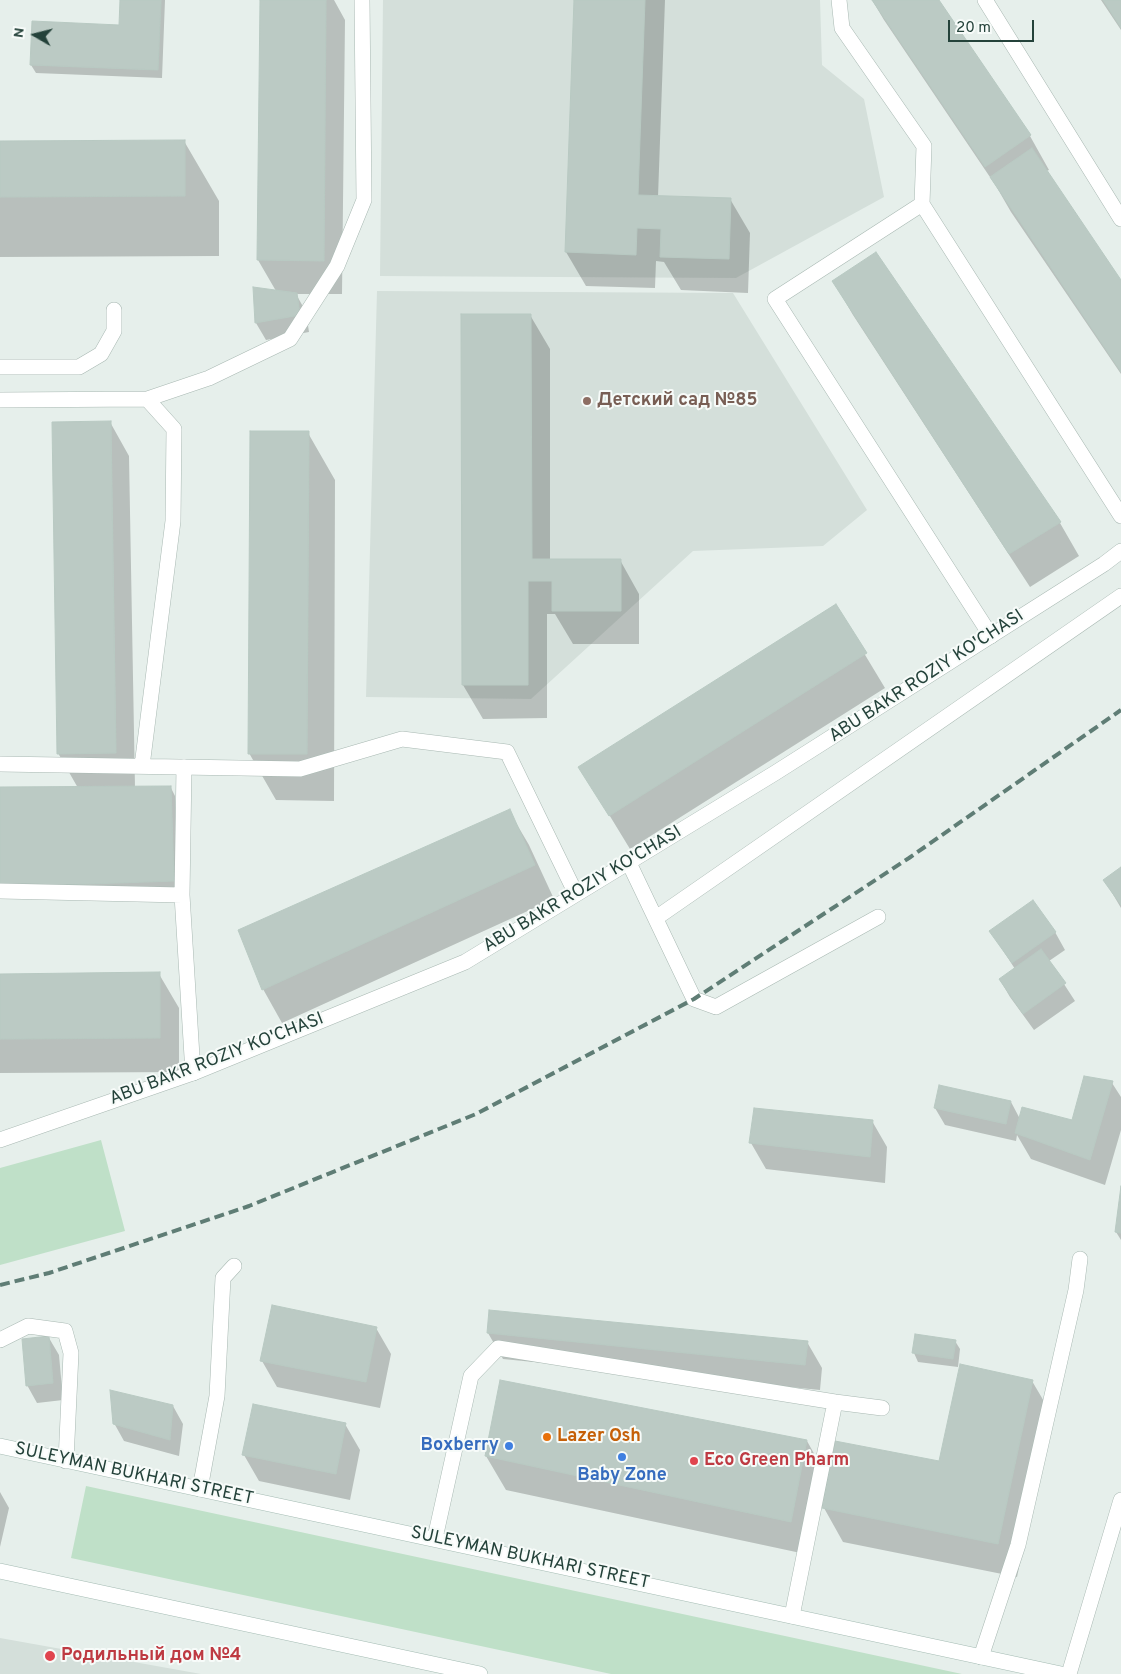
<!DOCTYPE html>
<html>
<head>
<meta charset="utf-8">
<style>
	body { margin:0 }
	#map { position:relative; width:1121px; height:1674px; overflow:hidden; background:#e6efeb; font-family:Overpass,sans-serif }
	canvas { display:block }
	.north { position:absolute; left:10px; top:10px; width:50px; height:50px; -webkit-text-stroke:4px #f7fbf9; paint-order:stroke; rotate:278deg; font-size:14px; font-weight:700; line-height:20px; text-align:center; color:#24423a }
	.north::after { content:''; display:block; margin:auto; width:18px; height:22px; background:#24423a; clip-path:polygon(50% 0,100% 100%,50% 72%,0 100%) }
	.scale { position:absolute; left:948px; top:20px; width:86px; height:22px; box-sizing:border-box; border:2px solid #24423a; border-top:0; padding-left:6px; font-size:15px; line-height:18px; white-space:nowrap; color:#24423a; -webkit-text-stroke:4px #f7fbf9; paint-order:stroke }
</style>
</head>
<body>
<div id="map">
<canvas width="1121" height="1674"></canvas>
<div class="north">N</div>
<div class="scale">20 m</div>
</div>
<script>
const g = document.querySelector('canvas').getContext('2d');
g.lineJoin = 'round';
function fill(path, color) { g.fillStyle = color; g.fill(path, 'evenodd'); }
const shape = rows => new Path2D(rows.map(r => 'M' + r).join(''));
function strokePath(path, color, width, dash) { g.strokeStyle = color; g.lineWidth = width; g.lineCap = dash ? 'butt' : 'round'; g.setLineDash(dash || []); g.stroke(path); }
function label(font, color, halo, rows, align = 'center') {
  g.font = font + ' Overpass,sans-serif'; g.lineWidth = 4; g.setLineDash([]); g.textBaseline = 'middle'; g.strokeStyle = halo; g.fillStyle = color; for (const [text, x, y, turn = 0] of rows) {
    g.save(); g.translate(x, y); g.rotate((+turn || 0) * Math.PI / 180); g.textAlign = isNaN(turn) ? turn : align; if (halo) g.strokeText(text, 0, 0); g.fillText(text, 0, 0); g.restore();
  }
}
fill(shape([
	[383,0,820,0,822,65,864,99,884,197,736,278,380,276],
	[377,291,733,293,867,510,823,546,693,551,531,699,366,697],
	[0,1638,201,1674,0,1674]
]), '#d4dfda');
fill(shape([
	[101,1140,125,1231,0,1265,0,1168],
	[86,1486,962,1674,611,1674,71,1558]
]), '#bfe0c8');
fill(shape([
	[121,0,165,0,162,78,36,73,31,65,120,26],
	[261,0,334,0,345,20,342,294,296,294,306,312,309,332,266,340,256,323,276,291,258,260],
	[575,0,665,0,658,197,730,199,750,233,748,293,681,290,664,262,656,261,655,288,586,286,566,252],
	[872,0,938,0,1030,136,1049,170,1046,171,1121,282,1121,374,1011,212,996,186,884,20],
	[1101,0,1121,0,1121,30],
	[184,141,219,201,219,256,0,257,0,142],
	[833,281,1060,523,1079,556,1030,587,853,315],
	[530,315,550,349,550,560,620,560,639,594,639,644,573,644,555,614,547,614,547,718,483,719,463,685],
	[110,422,129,456,135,788,171,788,175,796,179,889,0,895,0,788,78,788,58,753],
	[308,433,335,480,334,801,276,800,249,753],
	[835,605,885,688,630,849,580,767],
	[509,811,529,845,554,899,282,1023,263,989],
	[1121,869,1121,908,1105,881],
	[991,932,1055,932,1065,950,1049,961,1075,1001,1034,1030,1010,997,1000,980,1015,969],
	[159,974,179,1008,179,1072,0,1073,0,975],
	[1112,1083,1121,1097,1121,1130,1105,1185,1031,1159,1017,1135,1016,1141,945,1125,935,1108,1011,1102,1020,1119,1073,1122],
	[872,1121,887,1147,885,1183,766,1169,751,1143],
	[1121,1196,1121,1240,1116,1232],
	[490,1311,807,1342,822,1368,820,1390,503,1359,488,1333],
	[376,1328,391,1354,380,1408,277,1387,262,1361],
	[49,1338,59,1355,63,1400,37,1403,27,1385],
	[955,1341,960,1349,958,1367,918,1362,914,1353],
	[1032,1381,1052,1415,1017,1577,843,1542,824,1508,940,1462],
	[173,1406,183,1424,179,1456,124,1441,114,1423],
	[345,1424,360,1450,350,1500,259,1481,244,1455],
	[807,1441,826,1475,810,1555,506,1490,486,1456],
	[0,1492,9,1508,0,1547]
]), '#0003');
const building = shape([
	[120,0,161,0,158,70,30,65,32,21,119,25,120,0],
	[260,0,326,0,324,261,257,260,260,0],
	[574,0,645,0,638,195,731,198,729,259,660,257,661,229,637,228,636,255,565,252,574,0],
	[872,0,939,0,1031,135,985,167,872,0],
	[1103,0,1121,0,1121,28,1103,0],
	[185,140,185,196,0,197,0,141,185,140],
	[1032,148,1121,280,1121,372,990,177,1032,148],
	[876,252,1061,522,1009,554,832,281,876,252],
	[253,287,297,293,300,315,255,323,253,287],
	[461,314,531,314,532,559,621,559,621,611,552,611,552,581,528,581,528,685,462,685,461,314],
	[111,421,116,753,57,754,52,422,111,421],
	[250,431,309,431,307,754,248,754,250,431],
	[836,604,867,653,609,816,578,767,836,604],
	[171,786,174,881,0,887,0,787,171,786],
	[510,809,535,865,262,990,238,930,510,809],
	[1121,867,1121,905,1103,880,1121,867],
	[1033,900,1056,932,1012,963,989,931,1033,900],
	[1041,949,1066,983,1023,1014,999,979,1041,949],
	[160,972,160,1038,0,1039,0,974,160,972],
	[1084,1076,1113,1081,1090,1160,1015,1133,1022,1107,1072,1120,1084,1076],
	[939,1085,1011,1101,1006,1124,934,1108,939,1085],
	[754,1108,873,1120,870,1157,749,1143,754,1108],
	[1121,1186,1121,1233,1115,1232,1121,1186],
	[272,1305,377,1327,366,1382,260,1361,272,1305],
	[489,1310,808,1341,805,1365,487,1333,489,1310],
	[915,1334,956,1340,953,1359,912,1353,915,1334],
	[49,1336,53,1383,26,1386,22,1339,49,1336],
	[960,1364,1033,1380,998,1544,822,1508,835,1441,939,1461,960,1364],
	[500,1380,807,1440,791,1522,485,1456,500,1380],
	[110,1390,173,1405,170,1440,113,1424,110,1390],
	[253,1404,346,1423,336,1474,242,1455,253,1404]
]);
fill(building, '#bbcac4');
strokePath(building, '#b8c9c2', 1);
const lane = shape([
	[839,0,842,28,924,146,922,204],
	[985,0,1121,219],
	[0,367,79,367,101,354,114,331,114,310],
	[991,636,775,299,922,204,1121,516],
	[184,767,182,895,193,1073],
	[0,891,182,895],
	[0,1340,28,1326,65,1331,71,1353,66,1461],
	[200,1489,217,1396,223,1278,234,1266],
	[435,1538,471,1376,498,1348,835,1402,882,1408],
	[792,1616,835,1402],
	[981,1657,1018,1545,1076,1290,1080,1259],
	[1069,1674,1121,1500]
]);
const street = shape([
	[0,400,147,399,209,378,290,339,337,266,364,200,362,0],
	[0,764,300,769,402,739,507,752,576,894],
	[142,766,173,521,174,429,147,399],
	[629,863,694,999,716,1007,878,917],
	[656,918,1121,596],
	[0,1140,193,1073,465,962,775,773,1104,564,1121,551]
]);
const secondary = shape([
	[0,1446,1061,1674],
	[0,1571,480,1674]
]);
strokePath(lane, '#a8b8b2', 16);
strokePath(street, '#a8b8b2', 16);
strokePath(secondary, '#a4bbb3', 16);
strokePath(lane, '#fff', 15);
strokePath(street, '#fff', 15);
strokePath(secondary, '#fff', 15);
strokePath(shape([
	[0,1285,49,1273,249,1206,476,1114,694,999,909,858,1121,710]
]), '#5f7d75', 4, [10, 5]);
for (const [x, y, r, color] of [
	[587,401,5,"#8d6e63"],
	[547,1437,5,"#e8710a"],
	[509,1446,5,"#3f7fe0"],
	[622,1457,5,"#3f7fe0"],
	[694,1461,5,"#e0444e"],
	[50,1656,6,"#e0444e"]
]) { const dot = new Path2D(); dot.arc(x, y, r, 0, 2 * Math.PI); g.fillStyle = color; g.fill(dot); strokePath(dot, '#f7fbf9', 2); }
label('bold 18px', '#785e54', '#f7fbf9', [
	["Детский сад №85",597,401]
], 'left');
label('18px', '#24423a', '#f7fbf9', [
	["ABU BAKR ROZIY KO'CHASI",927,677,-33],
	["ABU BAKR ROZIY KO'CHASI",583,890,-31],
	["ABU BAKR ROZIY KO'CHASI",217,1060,-21],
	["SULEYMAN BUKHARI STREET",134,1475,12],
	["SULEYMAN BUKHARI STREET",530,1559,12]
]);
label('bold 18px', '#c56008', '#f7fbf9', [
	["Lazer Osh",557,1437]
], 'left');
label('bold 18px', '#366cbe', '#f7fbf9', [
	["Boxberry",499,1446],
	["Baby Zone",622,1476,"center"]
], 'right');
label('bold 18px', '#be3a42', '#f7fbf9', [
	["Eco Green Pharm",704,1461],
	["Родильный дом №4",61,1656]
], 'left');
</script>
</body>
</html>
